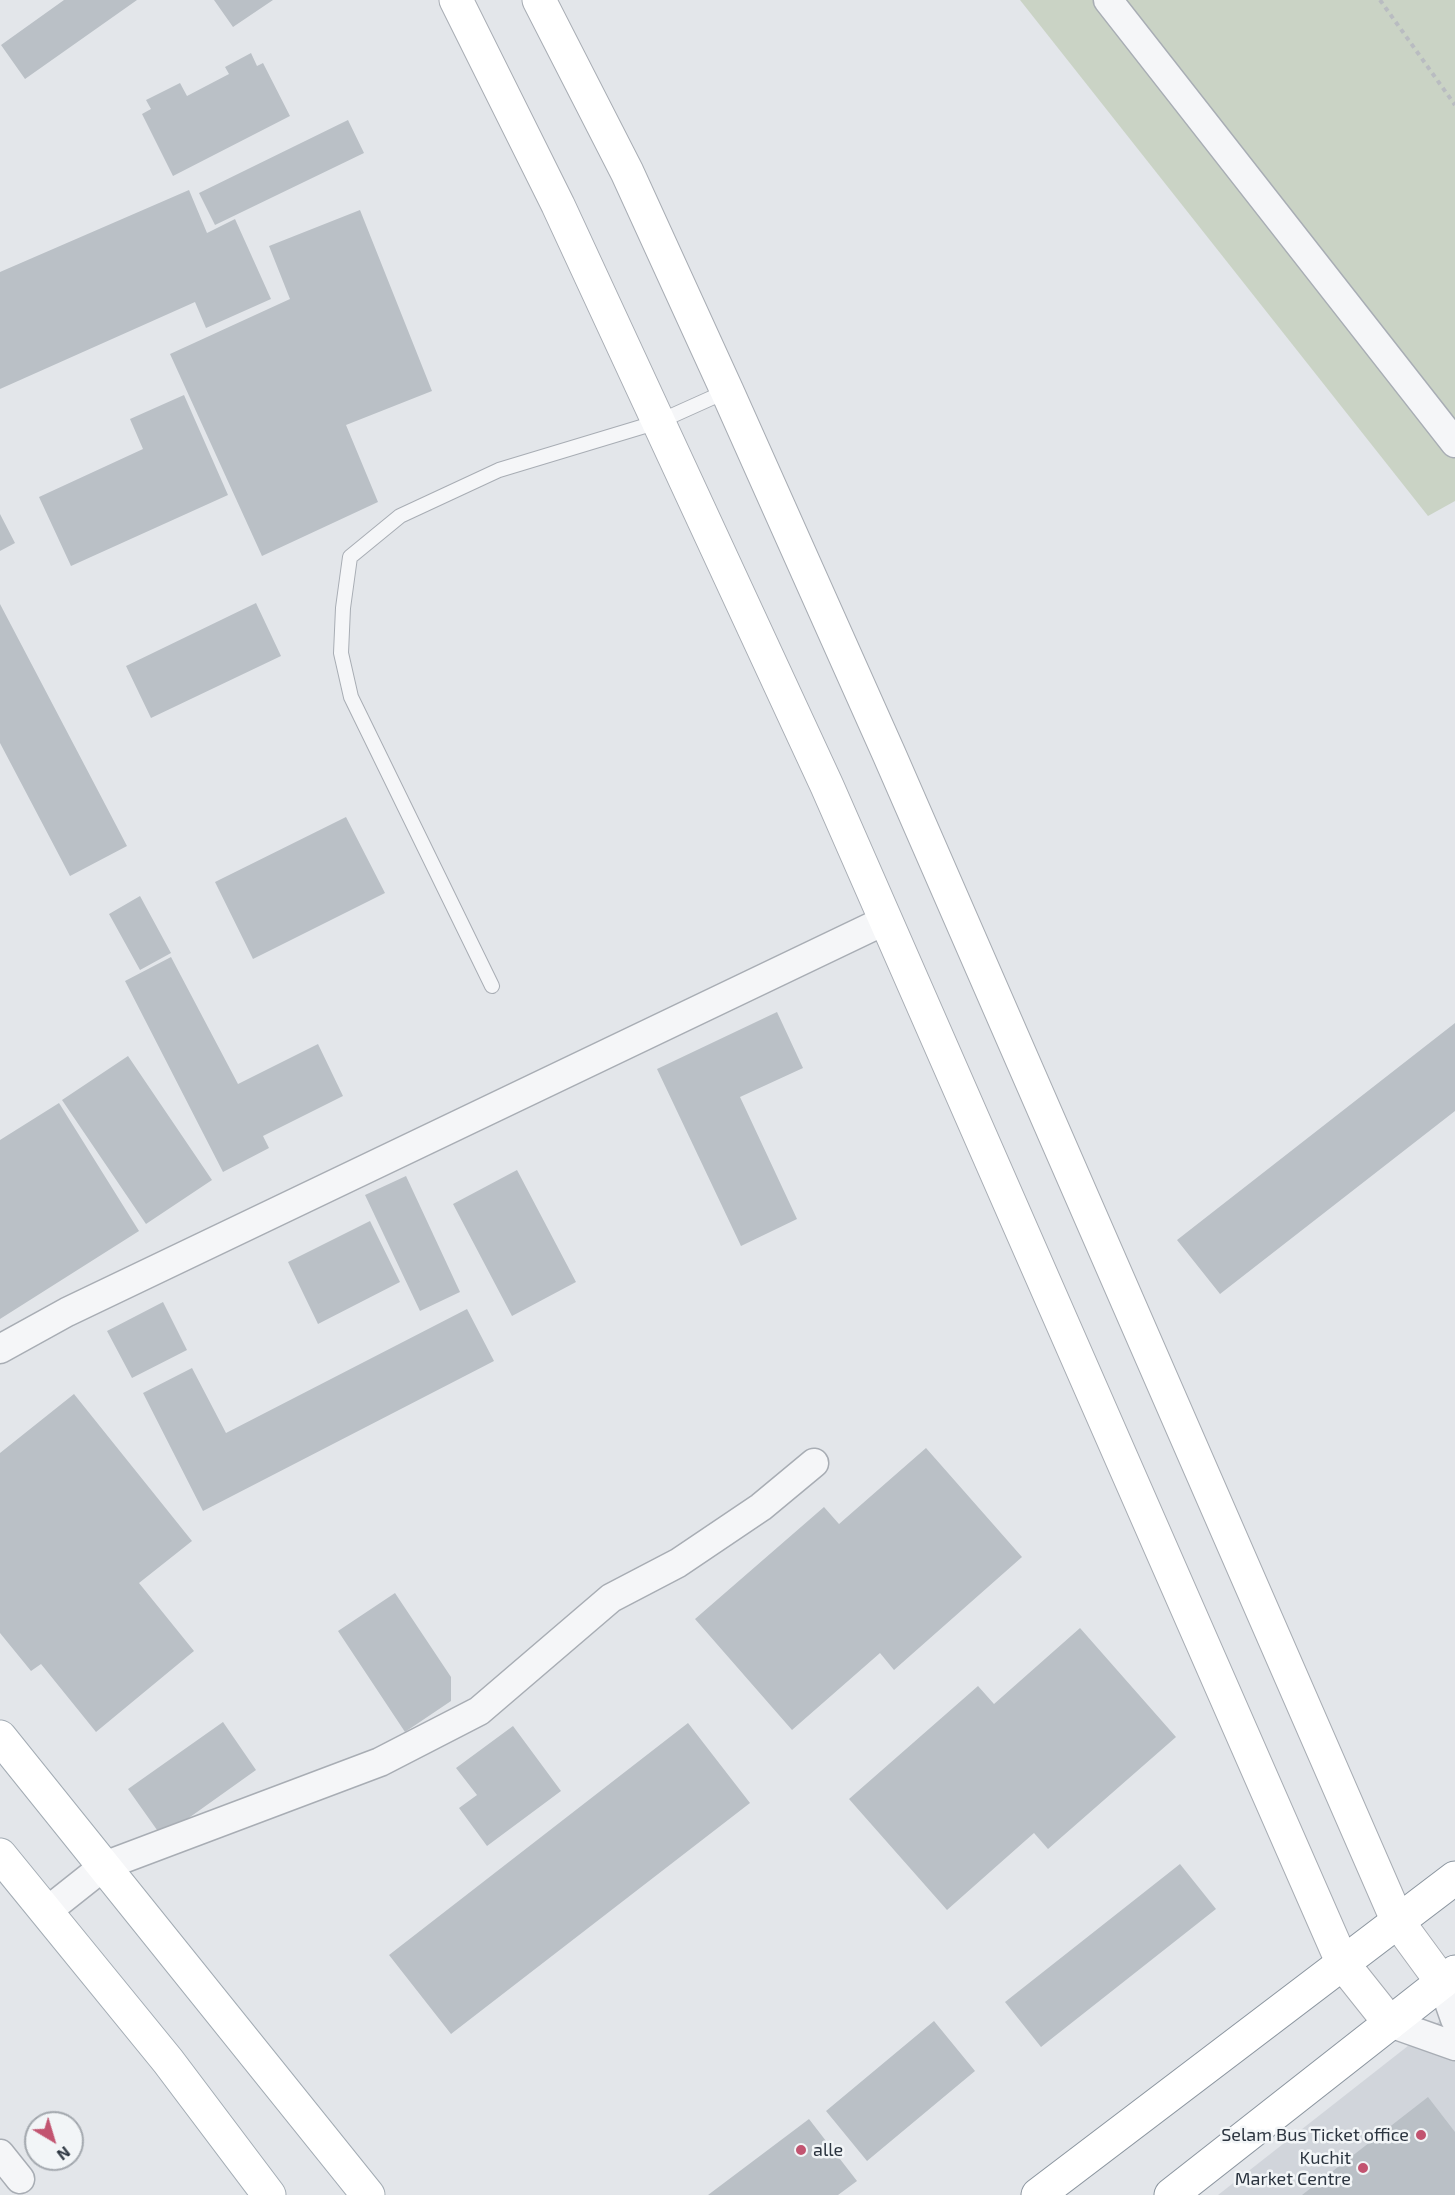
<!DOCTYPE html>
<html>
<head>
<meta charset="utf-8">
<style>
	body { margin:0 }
	#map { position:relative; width:1455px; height:2195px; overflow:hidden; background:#e3e6ea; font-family:"Exo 2",sans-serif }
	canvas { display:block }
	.north { position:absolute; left:24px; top:2111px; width:60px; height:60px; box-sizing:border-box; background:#f2f5f7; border:2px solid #a3a8ae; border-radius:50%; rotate:142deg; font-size:16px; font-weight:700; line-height:24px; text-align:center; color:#2c3540 }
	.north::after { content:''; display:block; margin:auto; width:21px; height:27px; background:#c25470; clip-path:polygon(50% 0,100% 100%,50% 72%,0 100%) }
</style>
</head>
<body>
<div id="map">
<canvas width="1455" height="2195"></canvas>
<div class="north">N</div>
</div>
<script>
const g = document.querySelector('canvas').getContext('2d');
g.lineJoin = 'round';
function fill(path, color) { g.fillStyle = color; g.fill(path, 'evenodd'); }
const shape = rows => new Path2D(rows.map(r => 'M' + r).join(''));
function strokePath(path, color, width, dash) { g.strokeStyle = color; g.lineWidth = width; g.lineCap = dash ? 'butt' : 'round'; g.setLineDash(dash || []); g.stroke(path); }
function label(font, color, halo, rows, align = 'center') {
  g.font = font + ' "Exo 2",sans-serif'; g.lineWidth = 5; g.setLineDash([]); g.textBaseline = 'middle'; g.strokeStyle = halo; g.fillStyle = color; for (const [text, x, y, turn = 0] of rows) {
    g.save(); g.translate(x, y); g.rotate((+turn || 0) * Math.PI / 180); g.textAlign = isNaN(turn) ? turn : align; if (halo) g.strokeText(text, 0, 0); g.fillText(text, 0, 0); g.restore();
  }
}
fill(shape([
	[1455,2009,1455,2195,1218,2195]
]), '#d1d5db');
fill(shape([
	[1020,0,1455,0,1455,501,1428,516]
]), '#cad3c5');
fill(shape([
	[64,0,137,0,25,79,1,45],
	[214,0,273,0,233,27],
	[251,53,257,66,263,63,290,116,173,176,142,114,151,109,146,100,180,83,187,96,229,74,225,67],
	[348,120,364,153,215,225,199,193],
	[189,190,207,233,235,219,271,299,206,328,195,302,0,389,0,272],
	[360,210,432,391,346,425,378,502,262,556,170,354,290,299,269,246],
	[184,395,228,495,71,566,39,497,143,449,130,419],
	[0,514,15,543,0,551],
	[256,603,281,656,151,718,126,666],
	[0,604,127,846,70,876,0,743],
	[346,817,385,893,253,959,215,882],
	[140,896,171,953,140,970,109,914],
	[171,957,238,1084,318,1044,343,1096,263,1136,269,1148,223,1172,125,981],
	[777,1012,803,1068,740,1097,797,1219,741,1246,657,1069],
	[1455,1023,1455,1111,1220,1294,1177,1240],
	[128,1056,212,1180,146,1224,62,1100],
	[59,1103,139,1231,0,1319,0,1140],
	[517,1170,576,1282,512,1316,453,1204],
	[406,1176,460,1292,420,1311,365,1195],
	[370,1221,400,1282,318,1324,288,1262],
	[163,1302,187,1350,132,1378,107,1331],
	[467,1309,494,1361,203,1511,143,1393,192,1368,226,1433],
	[74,1394,192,1541,139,1583,194,1651,96,1732,41,1664,31,1671,0,1633,0,1453],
	[926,1448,1022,1557,894,1670,880,1653,792,1730,695,1619,824,1507,839,1524],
	[395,1593,451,1677,451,1701,405,1732,338,1631],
	[1080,1628,1176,1737,1048,1849,1034,1833,947,1910,849,1799,978,1686,994,1704],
	[223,1722,256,1770,162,1837,128,1789],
	[688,1723,750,1803,451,2034,389,1955],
	[513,1726,561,1791,487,1846,459,1808,477,1795,456,1768],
	[1180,1864,1216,1909,1041,2047,1005,2002],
	[934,2021,975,2071,867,2161,826,2111],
	[1428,2097,1455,2132,1455,2195,1302,2195],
	[809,2119,857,2181,838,2195,708,2195]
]), '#bac0c6');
const lane = shape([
	[492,986,351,697,341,653,343,608,350,557,400,516,499,470,658,422,727,391]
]);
const street = shape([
	[1108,0,1455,443],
	[0,1349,67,1312,886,920],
	[46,1912,104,1866,380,1762,479,1711,611,1598,678,1563,761,1507,814,1463],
	[1442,1982,1455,2019],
	[1390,2023,1455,2046],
	[0,2154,20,2179]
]);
const secondary = shape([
	[456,0,558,205,827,786,1343,1964,1390,2023],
	[539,0,627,172,727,391,889,754,1398,1922,1442,1982]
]);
const primary = shape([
	[0,1737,368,2195],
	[0,1855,168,2061,269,2195]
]);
const highway = shape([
	[1038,2195,1455,1878],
	[1171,2195,1455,1972]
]);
strokePath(lane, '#a8adb4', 16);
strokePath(street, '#a8adb4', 31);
strokePath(secondary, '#a8adb4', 35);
strokePath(primary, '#a3acb4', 35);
strokePath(highway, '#8b959f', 35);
strokePath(shape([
	[1380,0,1455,105]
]), '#b9bcc1', 4, [4.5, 4.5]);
strokePath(lane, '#f5f6f8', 14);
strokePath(street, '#f5f6f8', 28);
strokePath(secondary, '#fff', 33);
strokePath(primary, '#fff', 33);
strokePath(highway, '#fff', 33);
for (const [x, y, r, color] of [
	[1421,2135,6,"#c25470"],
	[801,2150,6,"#c25470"],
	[1363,2168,6,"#c25470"]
]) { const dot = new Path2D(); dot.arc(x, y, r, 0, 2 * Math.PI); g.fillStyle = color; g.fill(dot); strokePath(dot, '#f2f5f7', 2); }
label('18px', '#2c3540', '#f2f5f7', [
	["Selam Bus Ticket office",1409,2135],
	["alle",813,2150,"left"],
	["Kuchit",1351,2158],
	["Market Centre",1351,2179]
], 'right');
</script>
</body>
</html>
